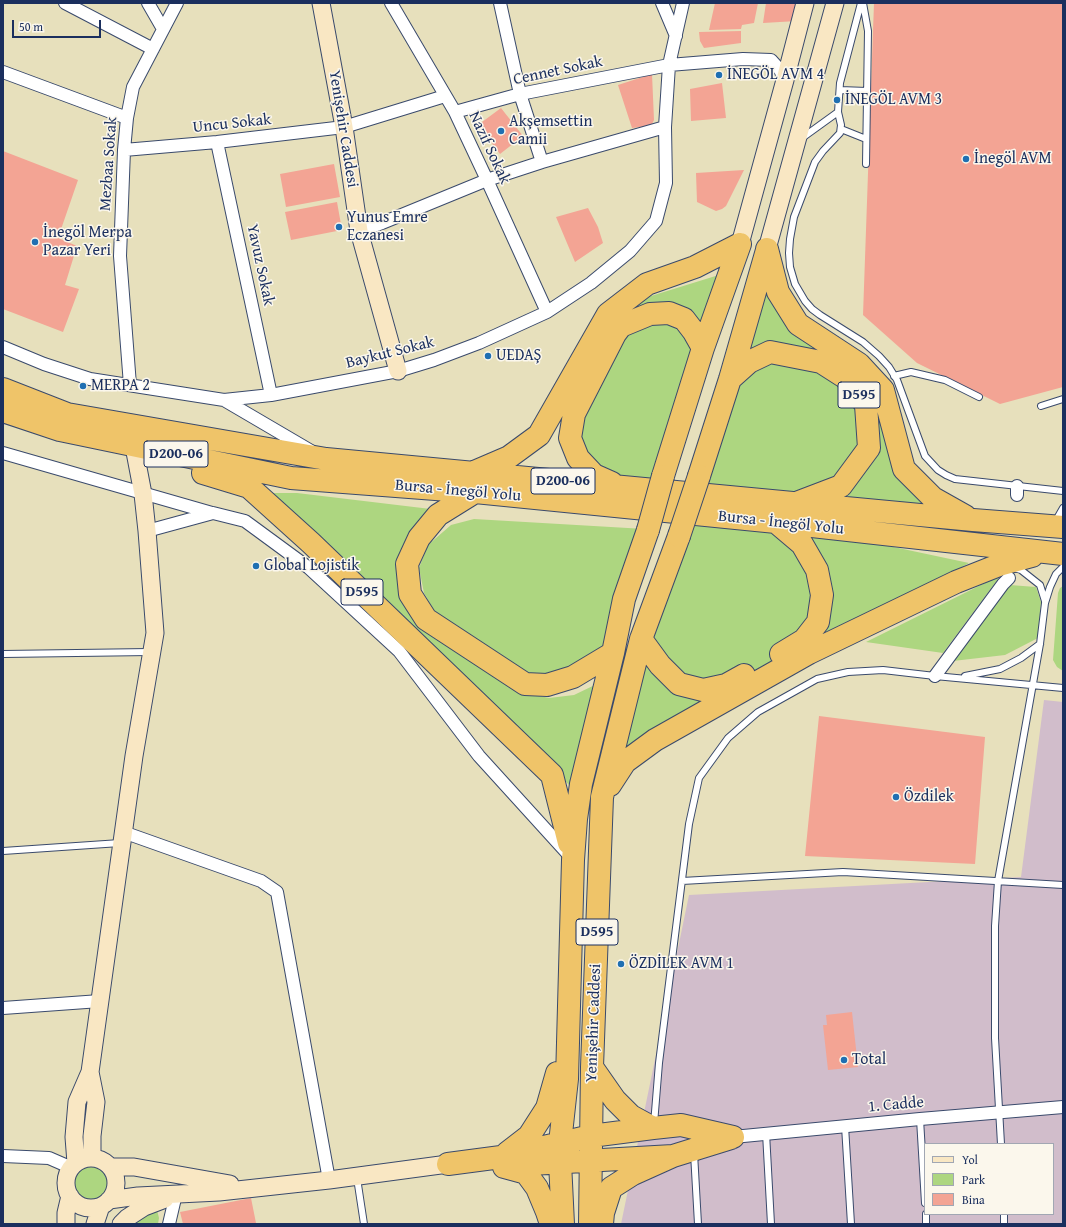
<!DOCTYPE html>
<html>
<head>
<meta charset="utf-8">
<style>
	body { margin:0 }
	#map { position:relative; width:1066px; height:1227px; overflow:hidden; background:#e7e0bc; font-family:"Gentium Book Plus",serif }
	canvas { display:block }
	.frame { position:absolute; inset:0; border:4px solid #1b2f5e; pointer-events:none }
	.legend { position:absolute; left:924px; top:1143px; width:130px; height:72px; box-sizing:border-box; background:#fbf7ec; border:1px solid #a1a7b3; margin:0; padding:5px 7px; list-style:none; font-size:12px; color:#1b2f5e }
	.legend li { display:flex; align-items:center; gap:8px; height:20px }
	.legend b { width:20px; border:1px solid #a1a7b3 }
	.scale { position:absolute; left:12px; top:20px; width:89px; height:18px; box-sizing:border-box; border:2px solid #1b2f5e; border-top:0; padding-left:5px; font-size:12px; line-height:14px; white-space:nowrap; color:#1b2f5e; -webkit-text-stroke:3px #fbf7ec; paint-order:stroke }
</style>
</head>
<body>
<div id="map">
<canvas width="1066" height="1227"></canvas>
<div class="frame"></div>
<ul class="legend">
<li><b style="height:5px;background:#f9e7c3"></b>Yol</li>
<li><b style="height:11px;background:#add680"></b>Park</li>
<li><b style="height:11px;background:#f3a494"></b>Bina</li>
</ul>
<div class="scale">50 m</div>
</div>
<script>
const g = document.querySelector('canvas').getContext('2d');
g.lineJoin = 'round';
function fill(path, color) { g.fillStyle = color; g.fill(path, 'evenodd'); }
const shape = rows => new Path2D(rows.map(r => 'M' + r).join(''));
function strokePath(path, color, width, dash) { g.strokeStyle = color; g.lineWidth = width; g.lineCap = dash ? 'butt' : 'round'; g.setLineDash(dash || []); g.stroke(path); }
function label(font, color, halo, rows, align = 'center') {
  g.font = font + ' "Gentium Book Plus",serif'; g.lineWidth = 3; g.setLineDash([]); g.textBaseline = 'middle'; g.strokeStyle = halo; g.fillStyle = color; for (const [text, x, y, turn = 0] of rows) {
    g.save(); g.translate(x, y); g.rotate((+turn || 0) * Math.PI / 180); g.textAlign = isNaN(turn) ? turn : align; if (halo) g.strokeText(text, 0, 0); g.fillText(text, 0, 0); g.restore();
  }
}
fill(shape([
	[1044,700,1063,702,1063,1224,621,1224,689,895,1021,877],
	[925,1144,1053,1144,1053,1214,925,1214]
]), '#d1bdcb');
fill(shape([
	[767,249,778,292,883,390,904,469,973,520,693,495],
	[722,274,706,332,686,313,622,322,633,308,651,296],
	[669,313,703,348,659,491,594,475,574,414,615,334],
	[265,493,297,493,439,510,399,592,518,691,549,698,574,695,599,683,572,788,515,729],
	[686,515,776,522,969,563,683,723,602,797],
	[474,519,645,529,607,648,548,678,527,677,435,612,424,593,419,568,428,545,451,525],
	[1001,575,943,653,866,642],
	[1010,585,1036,587,1041,602,1038,638,1005,655,953,661],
	[1063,586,1063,671,1057,667,1053,660,1058,593,1060,588],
	'73 1185a18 18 0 1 1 36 0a18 18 0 1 1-36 0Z',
	[157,1210,159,1218,158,1224,130,1224]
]), '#add680');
fill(shape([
	[715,3,758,3,754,23,742,25,741,29,709,30],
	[766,3,802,3,797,21,763,23],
	[874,3,1063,3,1063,387,1000,404,917,363,863,315],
	[741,31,741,43,704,48,700,41,699,32],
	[652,74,654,120,652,124,648,126,632,128,618,85],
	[722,83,726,118,691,121,690,89],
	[501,108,523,136,500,154,478,125],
	[3,151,78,180,58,238,77,246,65,285,79,289,63,332,3,309],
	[334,164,340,197,286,207,280,174],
	[744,170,726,206,722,209,716,211,697,202,696,173],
	[337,202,342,230,291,240,285,212],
	[588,208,598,227,603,243,575,262,556,217],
	[819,716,985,737,975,864,805,856],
	[852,1012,858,1067,828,1070,823,1025,827,1025,826,1015],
	[251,1198,256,1223,251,1224,183,1224,180,1212]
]), '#f3a494');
const lane = shape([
	[861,3,840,83,838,112,841,125,840,133,823,151,815,162,794,217,790,239,789,253,790,267,795,284,805,301,812,309,820,315,863,342,879,356,889,367,897,380,925,456,938,470,946,475,955,479,1063,491],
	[863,3,868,31,866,164],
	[840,90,867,91],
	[841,129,866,139],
	[802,138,838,112],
	[894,376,911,372,945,380,979,397],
	[1041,406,1063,399],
	[1055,522,1063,508],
	[1014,568,1021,570,1040,585,1045,601],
	[3,654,150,652],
	[965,676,1000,669,1021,658,1040,644],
	[3,851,120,843],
	[682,881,843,872,1063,885],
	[920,1119,925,1203],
	[654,1124,659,1063,689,824,699,778,728,738,758,712,817,679,848,672,883,670,935,676,1063,688],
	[845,1126,851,1224],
	[766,1133,771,1224],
	[1001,1144,995,1038,995,926,998,881,1040,644,1045,603,1050,587,1056,574,1063,567],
	[694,1153,698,1224],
	[357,1178,364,1224],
	[926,1214,926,1224],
	[1004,1214,1004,1224]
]);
const street = shape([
	[65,3,153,49],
	[148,3,163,29],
	[391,3,455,112,487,180,547,312],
	[500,3,520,94,542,162],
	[662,3,676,36],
	[3,72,127,118],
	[455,112,520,94,669,65,743,59,771,60,780,70,785,80],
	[217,142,271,395],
	[124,150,217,142,344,127,445,96],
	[359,231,382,223,487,180,542,162,665,127],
	[3,347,44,364,90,379,224,400,271,395,398,371,434,360,479,343,547,312,591,283,630,251,656,221,666,183,665,127,669,65,683,3],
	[130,385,120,256,124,150,127,118,133,87,177,3],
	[224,400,311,451],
	[3,453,212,513],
	[1017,486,1017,495],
	[147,531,213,513,245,521,309,568,399,651,479,756,568,854],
	[935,676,1003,584,1009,578],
	[123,832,261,881,277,892,329,1180],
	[3,1008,100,1001],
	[733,1137,920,1119,1063,1107],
	[3,1156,49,1158,72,1168],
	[169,1224,176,1194]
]);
const secondary = shape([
	[321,3,344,127,359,231,398,371],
	[740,244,785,80,805,3],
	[767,249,835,3],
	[90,1072,96,1102,92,1136,92,1158],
	'66 1183a25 25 0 1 1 50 0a25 25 0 1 1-50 0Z',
	[76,1163,74,1137,77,1102,90,1072,134,756,155,633,147,531,143,494,135,452],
	[111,1167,134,1167,230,1184],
	[109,1200,138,1196,219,1192,329,1180,448,1164],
	[66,1224,66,1213,70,1196],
	[95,1224,101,1206],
	[121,1224,127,1218,144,1207,165,1199]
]);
const highway = shape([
	[767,249,778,292,798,324,859,364,883,390,904,469,933,498,965,516],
	[730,379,749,362,770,352,821,362,846,378,866,405,869,448,841,486,799,502],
	[3,389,67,414,326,459,973,520,1063,527],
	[3,411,60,430,291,478,475,492,776,522,1063,554],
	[474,472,509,457,539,435,608,314,647,284,695,267,740,244],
	[203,473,249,487,311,543,552,775,569,843],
	[663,476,703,348,740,244],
	[699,476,730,379,767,250],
	[612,483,594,475,578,458,570,438,574,414,615,334,621,326,650,314,669,313,684,319,694,332,703,348],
	[475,492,438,515,419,538,407,564,410,594,426,619,525,684,547,685,573,677,613,653],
	[776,522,802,544,817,570,822,595,818,622,804,640,781,654],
	[641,639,660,665,679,684,703,690,726,685,744,675],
	[610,785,625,762,655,740,809,653,956,582,999,565,1032,556],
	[592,1067,615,1100,631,1116,653,1128],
	[507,1153,529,1136,547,1108,557,1073],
	[448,1164,501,1157,591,1136,653,1128,681,1125,733,1137],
	[513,1165,673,1156],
	[504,1167,526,1173,537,1188,547,1212,551,1224],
	[563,1224,560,1162,560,1143,567,1079,573,860,576,819,581,784,613,653,624,599,648,530],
	[590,1224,592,1067,602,797,641,639,679,536],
	[602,1224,603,1213,611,1188,633,1174,673,1156,731,1138]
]);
strokePath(lane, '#3a4a6c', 8);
strokePath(street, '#3a4a6c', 14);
strokePath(secondary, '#3a4a6c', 19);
strokePath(highway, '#3a4a6c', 24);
strokePath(lane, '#fff', 6);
strokePath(street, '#fff', 12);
strokePath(secondary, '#f9e7c3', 17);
strokePath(highway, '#efc469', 22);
const highwayBridge = shape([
	[648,530,663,476],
	[679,536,699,476]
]);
strokePath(highwayBridge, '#3a4a6c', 24, []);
strokePath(highwayBridge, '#efc469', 22);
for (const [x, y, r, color] of [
	[719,75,4,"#1f6fb2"],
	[837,100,4,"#1f6fb2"],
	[501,131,4,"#1f6fb2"],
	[966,159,4,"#1f6fb2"],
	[339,227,4,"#1f6fb2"],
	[35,242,4,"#1f6fb2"],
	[488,356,4,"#1f6fb2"],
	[83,386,4,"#1f6fb2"],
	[256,566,4,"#1f6fb2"],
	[896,797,4,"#1f6fb2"],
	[621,964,4,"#1f6fb2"],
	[844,1060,4,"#1f6fb2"]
]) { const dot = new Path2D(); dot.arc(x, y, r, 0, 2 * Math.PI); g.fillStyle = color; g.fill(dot); strokePath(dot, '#fbf7ec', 1.5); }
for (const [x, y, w] of [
	[859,395,42],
	[176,454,64],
	[563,481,64],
	[362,592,42],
	[597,932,42]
]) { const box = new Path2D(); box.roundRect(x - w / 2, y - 13, w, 26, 3); g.fillStyle = '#fbf7ec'; g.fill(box); strokePath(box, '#1b2f5e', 1); }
label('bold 15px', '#1b2f5e', null, [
	["D595",859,395],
	["D200-06",176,454],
	["D200-06",563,481],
	["D595",362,592],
	["D595",597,932]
]);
label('16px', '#1b2f5e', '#fbf7ec', [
	["Cennet Sokak",558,71,-12],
	["Uncu Sokak",232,124,-6],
	["Yenişehir Caddesi",343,129,81],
	["Nazif Sokak",489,148,65],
	["Mezbaa Sokak",109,164,-86],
	["Yavuz Sokak",260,265,78],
	["Baykut Sokak",390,353,-14],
	["Bursa - İnegöl Yolu",458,491,5],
	["Bursa - İnegöl Yolu",781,523,6],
	["Yenişehir Caddesi",594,1023,-88],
	["1. Cadde",896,1105,-5]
]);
label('16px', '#1b2f5e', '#fbf7ec', [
	["İNEGÖL AVM 4",727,75],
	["İNEGÖL AVM 3",845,100],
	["Akşemsettin",509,122],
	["Camii",509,140],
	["İnegöl AVM",974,159],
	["Yunus Emre",347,218],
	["Eczanesi",347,236],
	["İnegöl Merpa",43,233],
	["Pazar Yeri",43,251],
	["UEDAŞ",496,356],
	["MERPA 2",91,386],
	["Global Lojistik",264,566],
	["Özdilek",904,797],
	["ÖZDİLEK AVM 1",629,964],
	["Total",852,1060]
], 'left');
</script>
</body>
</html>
